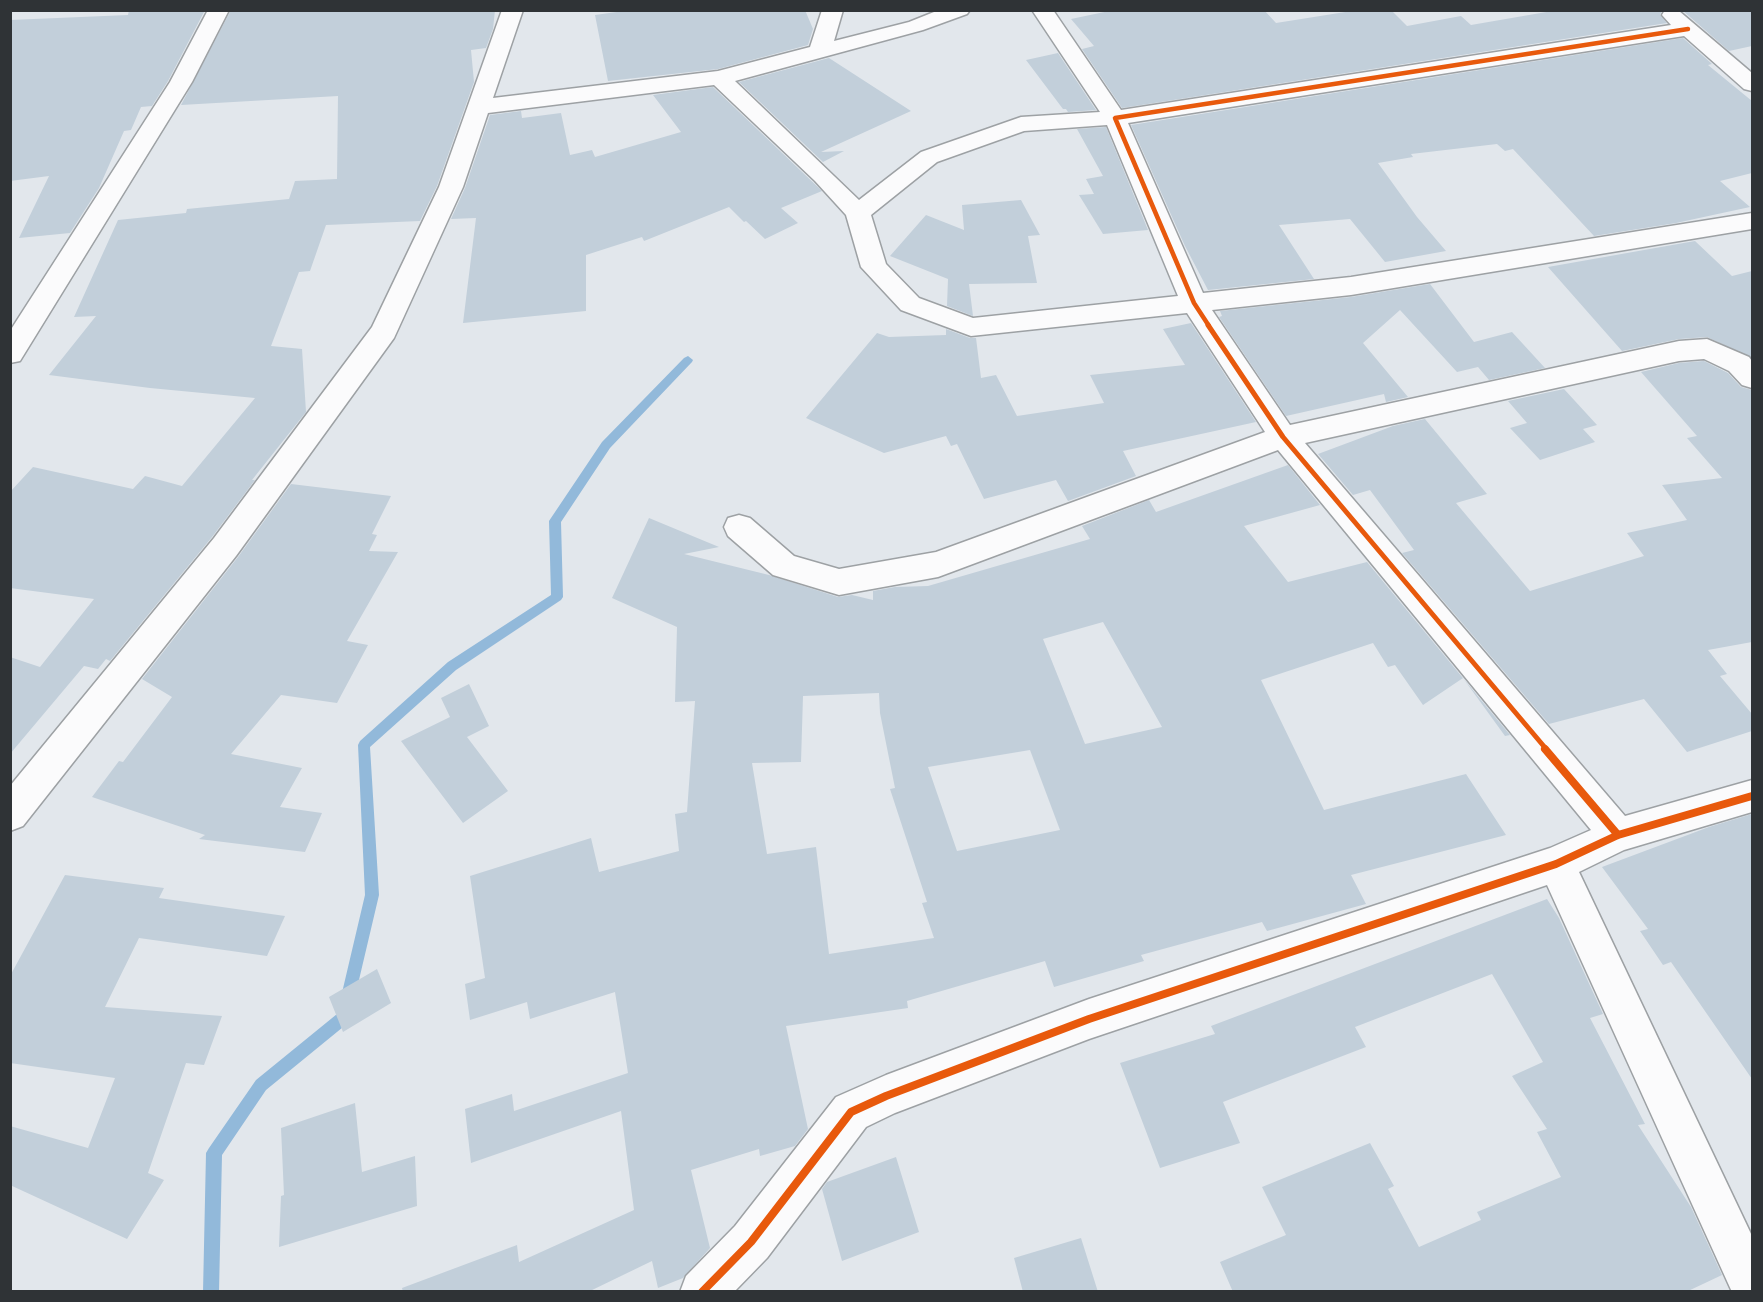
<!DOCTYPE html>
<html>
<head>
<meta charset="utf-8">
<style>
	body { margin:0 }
	#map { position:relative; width:1763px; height:1302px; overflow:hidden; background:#e2e7ec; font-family:Barlow,sans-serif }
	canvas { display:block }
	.frame { position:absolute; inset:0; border:12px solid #2f3336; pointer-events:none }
</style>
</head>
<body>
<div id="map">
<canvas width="1763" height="1302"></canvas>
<div class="frame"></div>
</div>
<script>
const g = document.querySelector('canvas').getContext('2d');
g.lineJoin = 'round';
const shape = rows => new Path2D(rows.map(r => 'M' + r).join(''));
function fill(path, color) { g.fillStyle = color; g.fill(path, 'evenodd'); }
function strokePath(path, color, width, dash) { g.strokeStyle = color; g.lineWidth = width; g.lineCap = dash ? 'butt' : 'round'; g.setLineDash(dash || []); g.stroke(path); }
fill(shape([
	[688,356,693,360,692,362,610,448,561,522,563,597,561,600,456,670,370,747,379,895,350,1018,348,1023,266,1090,222,1155,219,1292,203,1292,206,1153,209,1148,256,1080,337,1014,365,895,358,745,360,741,448,662,551,595,549,521,551,518,602,442,684,358,688,356]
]), '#92b9da');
fill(shape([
	[129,10,205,10,168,81,152,106,141,107,131,130,124,131,99,188,70,233,19,238,49,176,10,181,10,20,128,15],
	[231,10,495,10,493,29,486,48,471,50,474,82,437,186,420,221,326,225,310,271,299,272,271,346,302,349,306,412,252,480,255,480,212,537,110,661,106,659,98,669,84,666,10,754,10,657,40,667,94,599,10,588,10,492,33,467,133,489,145,476,182,486,255,398,150,388,49,375,96,316,74,317,118,220,186,213,187,209,289,199,295,181,337,179,338,96,181,105],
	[631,10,805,10,813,29,808,45,718,69,608,81,595,15],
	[1114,10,1264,10,1276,23,1358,10,1391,10,1407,26,1461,16,1471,25,1558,10,1662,10,1660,15,1667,23,1122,108,1082,49,1094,46,1071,19],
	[1682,10,1752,10,1752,46,1729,51],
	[1683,38,1712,64,1708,65,1752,101,1752,173,1720,181,1750,207,1676,223,1594,236,1513,149,1505,151,1497,144,1411,154,1413,157,1378,163,1417,217,1446,251,1385,262,1350,219,1279,225,1314,279,1208,290,1185,246,1131,125],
	[1058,53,1096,110,1068,112,1066,109,1063,109,1026,60],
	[829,58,911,111,821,152,844,151,823,162,739,82],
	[713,87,822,191,781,208,798,223,765,239,746,221,744,222,729,207,644,241,642,237,586,255,586,311,463,323,476,218,451,219,465,188,490,115,521,111,522,118,561,113,570,155,592,150,595,157,681,132,653,95],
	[1106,127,1148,230,1103,234,1079,195,1094,194,1086,179,1103,176,1077,129],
	[1021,200,1040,235,1028,236,1037,283,969,284,973,316,947,306,948,279,890,256,926,215,964,230,962,205],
	[1695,241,1732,276,1752,271,1752,358,1707,337,1679,339,1622,351,1548,267],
	[1430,284,1474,342,1512,332,1545,368,1489,380,1478,367,1457,372,1400,310,1363,343,1408,397,1386,402,1384,394,1286,416,1219,317,1222,316,1220,311,1351,297],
	[1191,323,1256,422,1123,451,1136,476,1068,501,1056,480,984,499,957,444,951,446,946,436,884,453,806,418,877,333,889,337,946,335,946,329,970,338,976,338,981,378,996,375,1017,416,1104,403,1090,375,1185,365,1163,329],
	[1704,361,1728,373,1741,387,1752,390,1752,642,1708,650,1727,674,1720,676,1752,714,1752,731,1687,752,1644,699,1549,724,1402,553,1414,550,1370,490,1353,495,1318,454,1393,426,1425,419,1487,494,1456,503,1530,591,1644,556,1627,533,1687,520,1662,485,1722,478,1687,438,1697,436,1641,372,1679,363],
	[1564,389,1597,425,1583,429,1595,442,1540,460,1510,428,1527,423,1508,401],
	[1288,465,1320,505,1244,526,1288,582,1367,562,1510,735,1505,736,1463,678,1423,705,1395,665,1388,667,1373,643,1261,680,1324,810,1466,774,1506,835,1351,875,1366,904,1267,931,1262,922,1141,955,1144,961,1054,987,1045,961,907,1001,908,1008,786,1026,808,1129,795,1146,760,1156,759,1149,691,1170,710,1248,683,1278,658,1288,652,1261,588,1292,403,1292,402,1288,517,1245,519,1262,634,1210,621,1111,471,1163,465,1109,512,1094,514,1111,628,1073,615,992,530,1019,527,1002,470,1020,465,984,485,978,470,876,591,838,599,872,679,851,675,814,687,812,695,701,675,702,677,627,612,598,649,518,719,547,684,554,769,575,838,597,852,595,873,600,873,591,895,587,928,586,1090,539,1082,526,1149,500,1156,512],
	[1103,622,1162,727,1085,744,1043,639],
	[879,693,880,713,895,788,890,789,927,902,922,903,934,938,829,954,816,847,767,854,752,763,801,762,803,696],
	[1030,750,1060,830,957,851,928,767],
	[291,484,391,496,372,534,377,535,369,551,398,552,347,641,368,645,337,703,281,695,231,754,302,768,280,807,322,813,305,852,199,839,205,835,92,797,119,761,123,762,172,697,142,679,238,557],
	[469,684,489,726,467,737,508,791,463,823,401,741,450,717,441,698],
	[1752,814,1752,1079,1671,962,1663,965,1640,931,1648,929,1602,867,1709,827],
	[65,875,164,888,159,898,285,916,267,956,139,938,105,1007,222,1016,204,1065,186,1063,148,1173,164,1180,127,1239,10,1185,10,1126,88,1148,115,1078,10,1063,10,976],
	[1547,899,1559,918,1603,1014,1590,1018,1645,1124,1638,1125,1691,1207,1722,1275,1686,1292,1233,1292,1220,1262,1286,1235,1262,1187,1370,1143,1394,1186,1388,1189,1419,1247,1481,1220,1477,1212,1561,1177,1537,1132,1547,1129,1512,1076,1543,1062,1492,974,1355,1027,1366,1047,1223,1102,1240,1143,1160,1168,1120,1063,1215,1034,1211,1026],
	[377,969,391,1003,343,1032,329,997],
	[355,1103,362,1172,415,1156,417,1206,279,1247,281,1196,284,1195,281,1128],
	[896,1157,919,1232,842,1261,822,1189,827,1182],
	[1081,1238,1098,1292,1023,1292,1014,1258]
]), '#c2cfda');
const street = shape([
	[208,10,229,10,192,82,20,361,10,363,10,331,170,82,208,10],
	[502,10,523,10,493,98,718,71,810,47,822,10,843,10,834,41,909,22,939,10,970,10,967,14,923,30,735,81,859,200,921,152,1021,117,1100,112,1032,10,1053,10,1121,110,1671,25,1662,15,1665,10,1679,11,1752,73,1752,91,1744,89,1684,36,1128,123,1203,293,1351,277,1752,213,1752,229,1351,295,1212,310,1290,425,1679,341,1707,339,1749,357,1752,361,1752,388,1742,385,1729,371,1704,359,1679,361,1305,443,1625,816,1752,780,1752,812,1624,850,1579,872,1752,1236,1752,1292,1732,1292,1547,885,1089,1039,895,1113,866,1127,767,1258,734,1292,680,1292,686,1276,735,1226,836,1097,886,1075,1089,999,1550,848,1591,830,1278,450,938,577,839,595,773,575,728,536,724,527,728,518,739,515,750,518,794,556,839,569,936,552,1265,432,1187,313,971,336,901,310,861,267,846,215,815,181,714,85,488,113,463,187,394,338,236,556,23,826,10,831,10,786,214,538,372,327,439,187,502,10],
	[1107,125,1178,296,973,318,919,298,886,264,871,215,937,162,1024,131,1107,125]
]);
strokePath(street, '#9da1a4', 3);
fill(street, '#fbfbfc');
strokePath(shape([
	[1209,326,1194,303,1115,118,1688,29]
]), '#e8590c', 4.5);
strokePath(shape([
	[1208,325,1283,437,1547,750]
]), '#e8590c', 5);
strokePath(shape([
	[1545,749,1618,835],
	[702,1292,751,1242,851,1112,886,1096,1089,1019,1556,864,1618,835,1752,796]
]), '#e8590c', 8);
</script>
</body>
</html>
